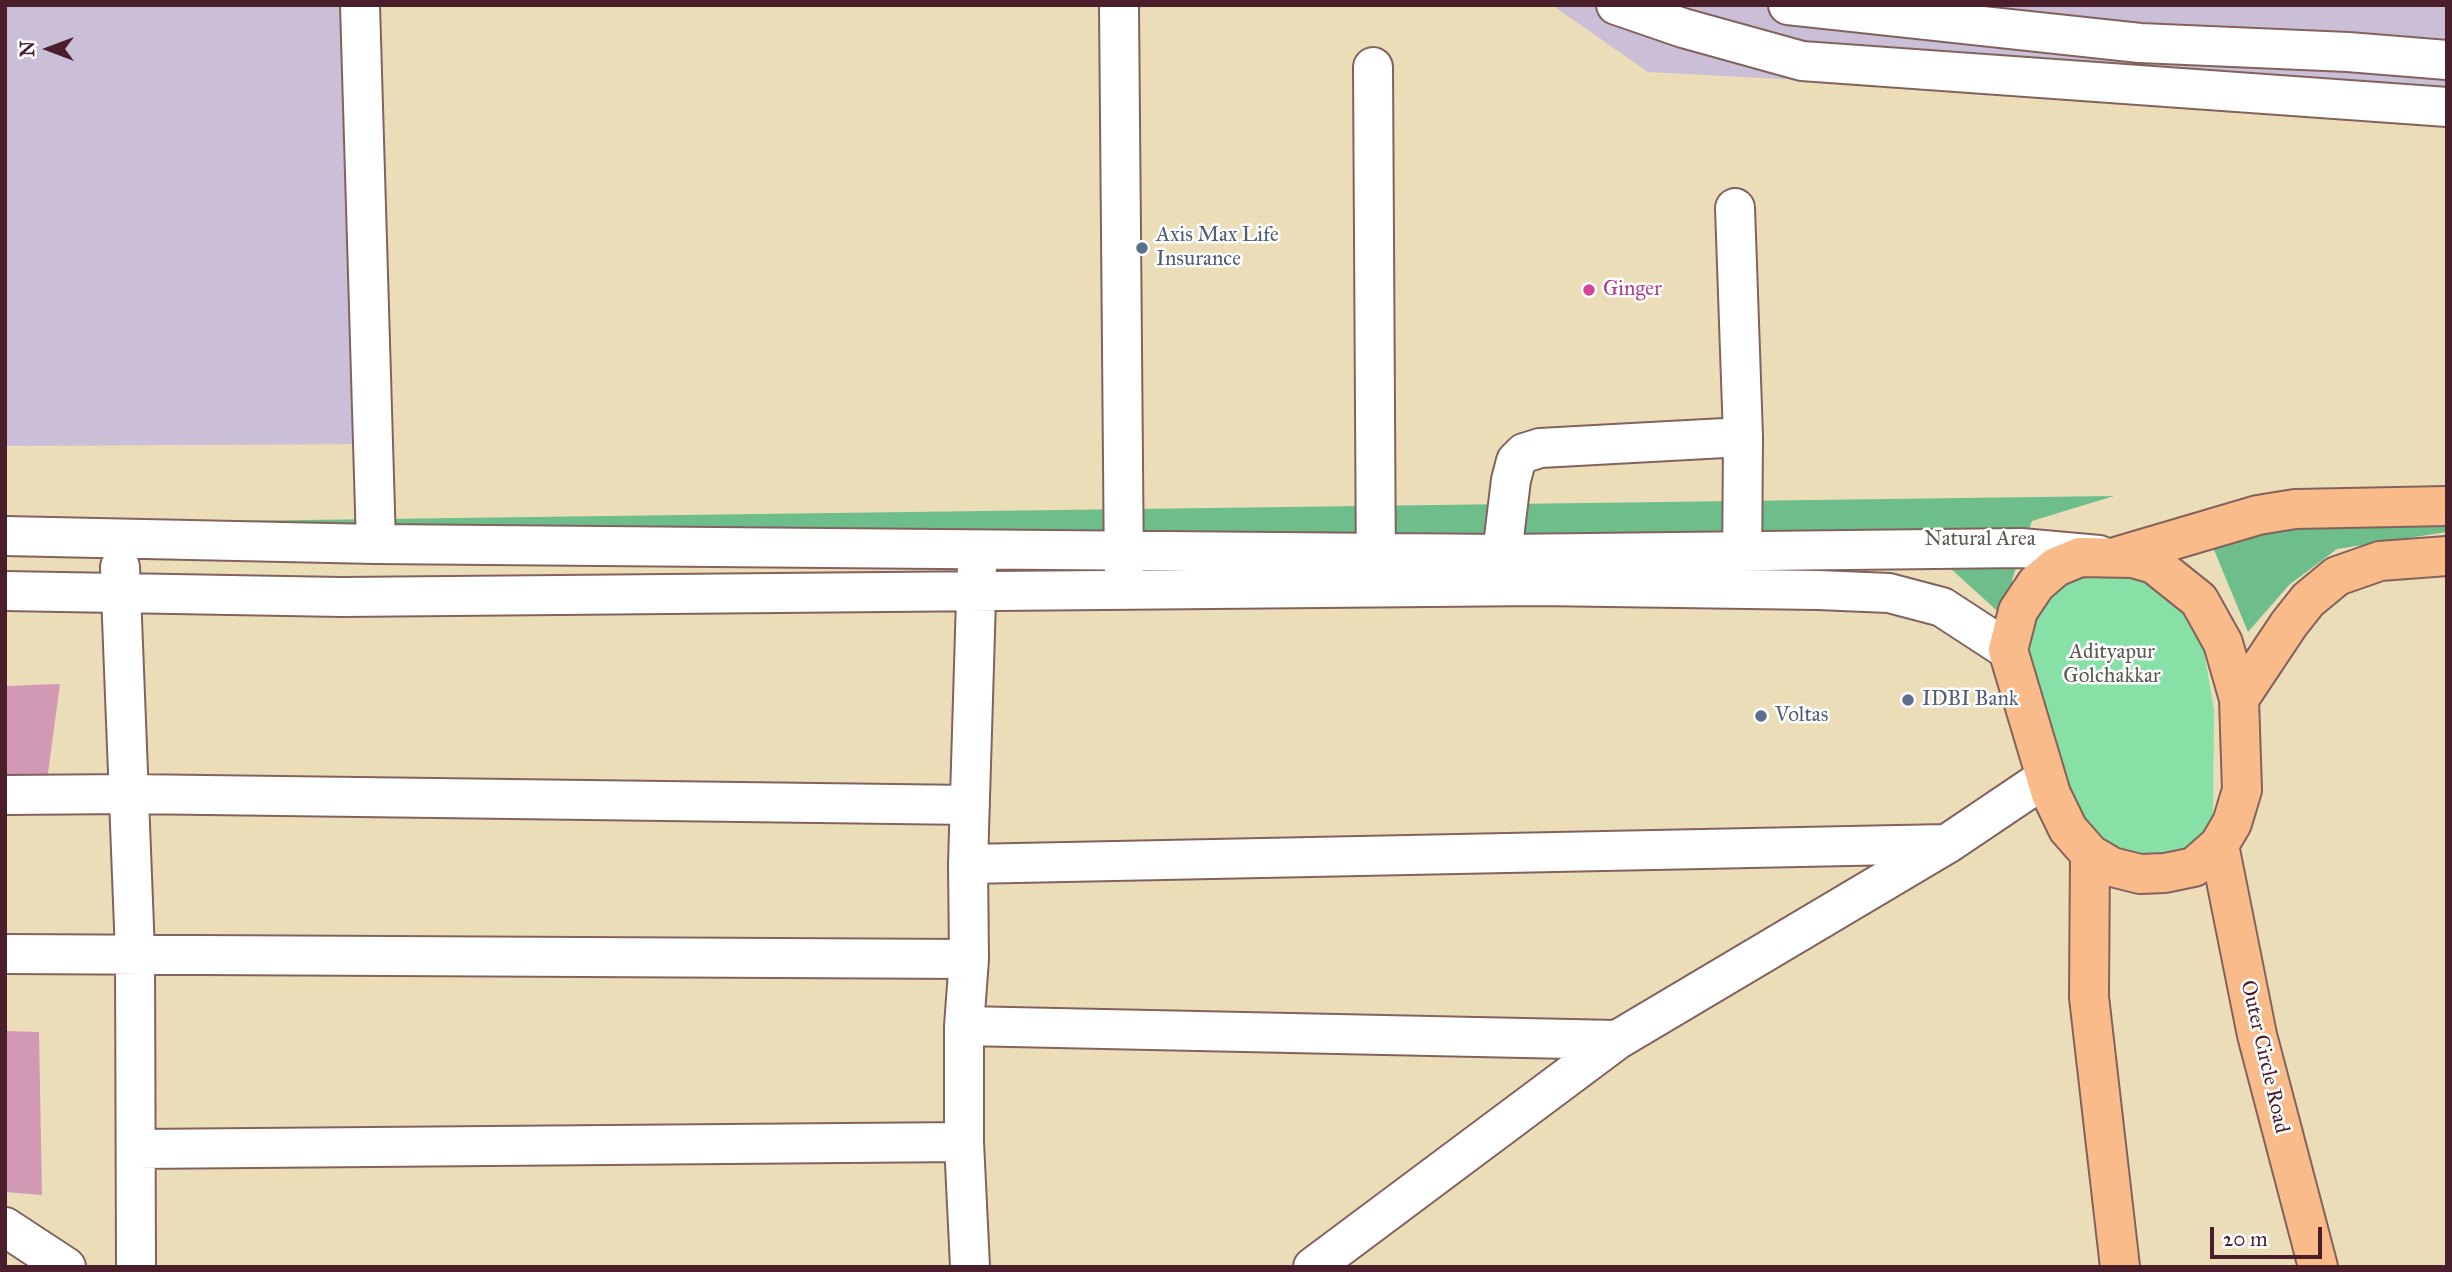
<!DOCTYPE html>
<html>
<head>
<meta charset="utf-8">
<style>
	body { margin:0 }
	#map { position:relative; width:2452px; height:1272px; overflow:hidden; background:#ecddb9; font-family:"IM FELL Great Primer",serif }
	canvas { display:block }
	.frame { position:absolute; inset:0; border:7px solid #4a1f2b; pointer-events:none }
	.north { position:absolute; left:14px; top:14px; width:70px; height:70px; -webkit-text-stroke:5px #fff; paint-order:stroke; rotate:270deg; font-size:19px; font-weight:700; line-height:28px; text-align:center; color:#4a1f2b }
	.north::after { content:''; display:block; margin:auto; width:24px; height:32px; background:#4a1f2b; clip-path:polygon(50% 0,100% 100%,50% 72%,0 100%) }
	.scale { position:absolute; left:2210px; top:1227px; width:112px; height:32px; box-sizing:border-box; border:4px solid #4a1f2b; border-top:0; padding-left:9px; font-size:21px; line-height:24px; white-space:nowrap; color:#4a1f2b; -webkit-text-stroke:5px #fff; paint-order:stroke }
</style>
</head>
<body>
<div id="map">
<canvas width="2452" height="1272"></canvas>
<div class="frame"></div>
<div class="north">N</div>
<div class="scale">20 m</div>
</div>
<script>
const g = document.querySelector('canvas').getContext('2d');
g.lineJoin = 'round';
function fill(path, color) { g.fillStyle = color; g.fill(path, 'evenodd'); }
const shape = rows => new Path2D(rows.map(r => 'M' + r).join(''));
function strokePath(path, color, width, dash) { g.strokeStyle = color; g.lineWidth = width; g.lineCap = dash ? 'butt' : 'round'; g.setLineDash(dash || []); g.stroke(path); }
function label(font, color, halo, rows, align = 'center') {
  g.font = font + ' "IM FELL Great Primer",serif'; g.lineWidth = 5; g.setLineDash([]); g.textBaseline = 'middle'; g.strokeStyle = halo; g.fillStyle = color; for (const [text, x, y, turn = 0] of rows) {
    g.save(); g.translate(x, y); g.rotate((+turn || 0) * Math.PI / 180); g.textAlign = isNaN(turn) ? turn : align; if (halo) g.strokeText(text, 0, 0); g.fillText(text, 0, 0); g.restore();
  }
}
fill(shape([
	[5,5,374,5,382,444,5,446],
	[1552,5,2447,5,2447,114,1648,72]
]), '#cabfd6');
fill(shape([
	[2078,566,2163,580,2202,639,2214,710,2213,822,2187,858,2150,863,2079,835,2034,725,2023,619]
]), '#87e0a5');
fill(shape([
	[2114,496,2032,521,2012,580,2017,629,1938,557,5,524],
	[2447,526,2447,532,2337,549,2289,585,2248,632,2212,545,2281,527]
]), '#6dbe8a');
fill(shape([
	[60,684,45,795,5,794,5,686],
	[5,1031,39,1032,42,1195,5,1192]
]), '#d299b5');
const minor = shape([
	[360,5,376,544],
	[1119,5,1124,575],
	[1616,5,1683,28,1802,61,2447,107],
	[1788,5,2140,43,2348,52,2447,60],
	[1373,67,1376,579],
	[1735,208,1743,437,1742,576],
	[5,536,376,544,1502,554,2021,548,2099,555],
	[1502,554,1511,480,1516,461,1524,453,1540,448,1743,437],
	[120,567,135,953,136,1267],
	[5,591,342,597,1539,586,1818,590,1889,593,1942,607,2008,650],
	[5,795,129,794,970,805],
	[968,864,1947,844],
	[5,954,969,959],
	[964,1026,1617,1040],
	[136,1149,964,1142],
	[5,1227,66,1267],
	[970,1267,964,1142,964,1026,969,959,968,864,977,566],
	[1313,1267,1617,1040,1947,844,2045,778]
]);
const major = shape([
	[2119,556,2258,515,2295,509,2447,506],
	[2239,699,2289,624,2308,600,2337,576,2380,561,2447,556],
	[2219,845,2257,1035,2318,1267],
	[2090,854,2112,867,2140,874,2165,873,2194,867,2219,845,2232,823,2242,790,2239,699,2223,643,2199,600,2154,564,2133,558,2080,557,2056,567,2036,584,2018,611,2008,650,2051,794,2068,829,2090,854,2089,997,2120,1267]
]);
strokePath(minor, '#83625d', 42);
strokePath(major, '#83625d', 42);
strokePath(minor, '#fff', 38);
strokePath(major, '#fabb8b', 38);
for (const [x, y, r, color] of [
	[1142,248,7,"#5c6f8a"],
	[1589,290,7,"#d1479c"],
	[1908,700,7,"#5c6f8a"],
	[1761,716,7,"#5c6f8a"]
]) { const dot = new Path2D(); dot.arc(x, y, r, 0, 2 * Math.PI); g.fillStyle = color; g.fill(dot); strokePath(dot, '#fff', 2.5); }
label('21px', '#4e5e75', '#fff', [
	["Axis Max Life",1156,236],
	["Insurance",1156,260],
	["IDBI Bank",1922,700],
	["Voltas",1775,716]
], 'left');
label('21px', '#b23c85', '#fff', [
	["Ginger",1603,290]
], 'left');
label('21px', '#5c5950', '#fff', [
	["Natural Area",1980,540],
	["Adityapur",2112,653],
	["Golchakkar",2112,677]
]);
label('21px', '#4a1f2b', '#fff', [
	["Outer Circle Road",2264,1057,77]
]);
</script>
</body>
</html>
